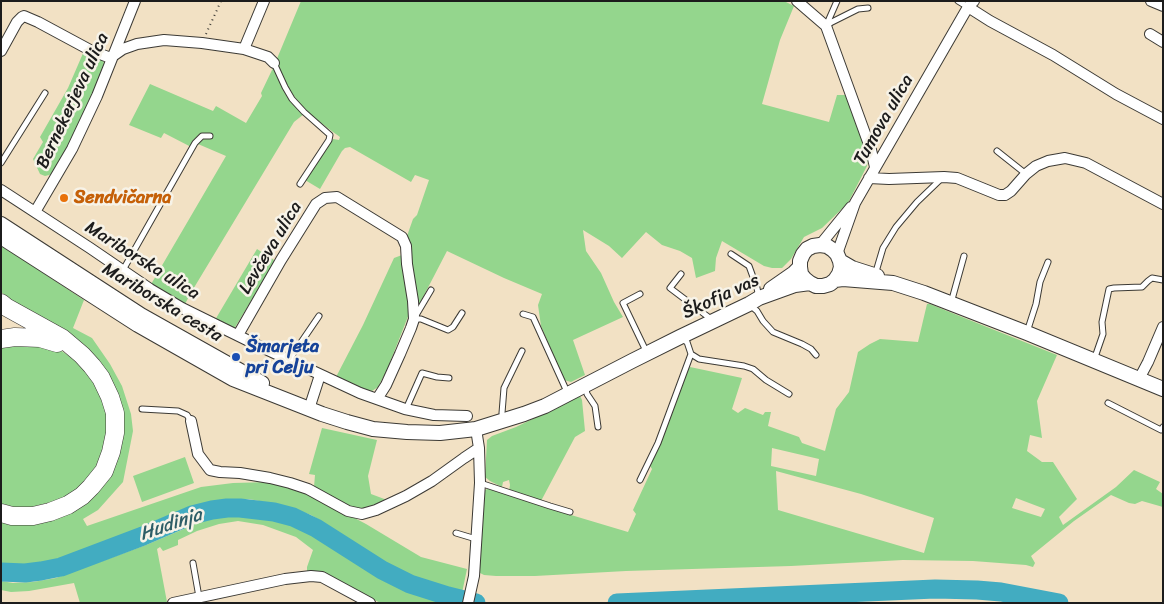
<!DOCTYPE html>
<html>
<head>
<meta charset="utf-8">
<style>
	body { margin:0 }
	#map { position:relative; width:1164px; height:604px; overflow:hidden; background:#f2e1c4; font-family:Sriracha,sans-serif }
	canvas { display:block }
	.frame { position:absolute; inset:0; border:2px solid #1c1c1c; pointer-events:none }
</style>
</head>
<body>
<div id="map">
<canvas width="1164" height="604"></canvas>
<div class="frame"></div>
</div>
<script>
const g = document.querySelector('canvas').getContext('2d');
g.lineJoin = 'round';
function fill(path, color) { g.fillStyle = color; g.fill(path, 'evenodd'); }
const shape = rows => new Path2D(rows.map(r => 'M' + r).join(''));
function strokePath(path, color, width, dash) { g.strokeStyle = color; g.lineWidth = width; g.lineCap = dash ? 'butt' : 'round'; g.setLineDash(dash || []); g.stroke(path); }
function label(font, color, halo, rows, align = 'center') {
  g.font = font + ' Sriracha,sans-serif'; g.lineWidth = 5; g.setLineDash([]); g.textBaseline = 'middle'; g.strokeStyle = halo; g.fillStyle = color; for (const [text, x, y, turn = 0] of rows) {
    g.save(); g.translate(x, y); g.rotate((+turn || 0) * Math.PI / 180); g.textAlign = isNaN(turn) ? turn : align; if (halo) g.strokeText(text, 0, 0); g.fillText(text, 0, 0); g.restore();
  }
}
fill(shape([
	[301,1,784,1,794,6,780,40,762,104,829,122,837,95,846,95,867,151,868,160,867,166,848,203,822,228,804,237,791,259,782,268,772,268,764,266,722,241,716,258,715,271,696,278,692,258,680,251,662,245,646,232,622,258,609,246,583,230,586,251,601,273,614,302,623,317,573,340,585,375,571,382,564,380,541,326,538,305,542,294,504,278,447,251,420,303,416,303,407,236,413,219,417,215,429,180,415,175,411,182,350,147,345,148,342,151,320,189,305,180,333,139,339,140,340,137,333,132,304,110,287,86,276,61],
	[84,51,103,60,104,63,102,74,70,147,53,174,45,176,40,174,33,159,43,142,40,137,68,88],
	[273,68,289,99,304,114,294,122,192,291,185,304,150,286,226,156,198,144,195,149,164,133,161,138,129,125,150,84,213,111,216,106,246,123,262,96,261,93,272,70],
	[1,245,84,300,73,328,92,338,110,364,122,386,131,414,133,431,123,482,98,510,83,519,87,526,201,487,233,483,271,482,309,495,328,504,366,524,421,557,467,569,462,593,414,579,384,566,352,545,323,522,311,515,289,507,249,499,233,500,213,503,192,508,157,520,88,552,58,560,42,564,19,565,10,568,1,567,1,520,73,510,123,434,124,426,123,414,121,403,113,384,1,292],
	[257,249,274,260,271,268,234,329,215,320],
	[402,255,410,299,409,314,387,370,378,387,372,391,362,389,336,377,363,325,394,258],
	[927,304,930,304,967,319,1057,355,1037,401,1042,438,1030,435,1027,451,1042,462,1053,462,1077,499,1059,517,1063,525,1116,487,1134,470,1160,482,1156,489,1163,494,1163,507,1142,501,1135,504,1129,503,1111,495,1074,521,1031,556,1035,563,1033,567,1026,565,973,561,903,560,791,566,626,571,535,576,496,576,484,575,476,571,482,494,485,490,490,488,551,509,628,532,636,514,633,510,652,469,650,466,660,444,687,370,690,367,742,378,732,409,738,413,745,408,763,415,765,412,771,412,768,426,799,437,802,443,825,451,836,409,849,392,858,352,870,344,880,339,918,342],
	[772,448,819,459,816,476,771,466],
	[776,471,861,494,934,518,924,553,778,510],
	[1016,498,1045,509,1041,517,1012,508],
	[14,343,60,350,77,361,95,382,108,413,108,434,96,469,77,490,63,499,32,507,14,507,1,504,1,345],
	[580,396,582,400,585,431,575,437,541,501,509,491,510,485,509,480,503,482,502,487,490,481,485,477,487,440,492,436,516,427],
	[322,428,377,440,368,476,371,494,387,500,374,508,357,510,338,502,314,487,315,475,309,474],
	[185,457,194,483,142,502,133,476],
	[251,515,275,519,291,523,311,532,346,557,377,577,408,591,443,603,381,603,374,600,307,573,307,567,313,550,296,537,263,525,238,521,219,524,197,531,178,540,178,545,163,551,160,547,157,549,167,602,80,603,74,583,29,591,11,592,1,590,1,581,13,583,33,582,56,578,146,545,210,518,226,516]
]), '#94d68d');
strokePath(shape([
	[448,603,448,596]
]), '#42acc1', 3);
strokePath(shape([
	[1,572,25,573,41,571,61,567,143,536,192,515,212,510,227,508,240,508,274,512,293,517,316,528,382,570,410,584,448,596,476,603],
	[617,603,935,589,977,590,1001,592,1059,603]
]), '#42acc1', 19);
const service = shape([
	[958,1,968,7],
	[826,26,832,22,858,9,868,8],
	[826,26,837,1],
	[274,63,285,87,292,99,304,112,330,135,329,140,300,184],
	[997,151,1026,174],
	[1,163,45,93],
	[731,254,749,266,757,288,759,298],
	[123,270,195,143,202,136,210,136],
	[681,274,670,288,711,319],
	[875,275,883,248,896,227,917,202,943,177],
	[640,294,623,303,647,353],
	[951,303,964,256],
	[750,305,757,311,763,321,773,332,802,344,811,349,816,355],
	[523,314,533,317,568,394],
	[415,317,431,290],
	[414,319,421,319,448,330,453,327,462,313],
	[1027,332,1036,304,1040,282,1048,262],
	[682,339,687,342,691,354,699,359,744,366,753,369,766,380,789,394],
	[289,360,319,316],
	[1094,360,1103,334,1102,322,1109,289,1114,288,1142,287,1148,281,1152,278,1163,280],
	[585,385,587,394,595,406,598,427],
	[1108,403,1161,430,1163,427],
	[142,409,178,411,187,415,191,421],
	[406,409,422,373,437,377,449,378],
	[503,420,502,413,504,388,522,351],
	[640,480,658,443,691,354],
	[480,483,550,506,570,512],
	[456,533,476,539],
	[193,563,199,597]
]);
const minor = shape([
	[797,1,826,26,871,150,875,167],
	[1151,1,1163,6],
	[968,7,990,21,1053,55,1116,94,1163,119],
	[1150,34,1163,42],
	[244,49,264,1],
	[1,51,17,22,22,17,24,16,38,22,90,50,108,57,113,56,123,49,137,44,164,40,202,43,244,49,268,57,274,63],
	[869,178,889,179,944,177,957,178,999,195,1005,195,1011,191,1026,174,1036,166,1048,161,1065,158,1086,163,1163,204],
	[1,190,90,248,150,289,182,308,257,345,360,393,405,409,434,415,467,416],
	[35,212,72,149,97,96,135,1],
	[820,245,851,207],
	[837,254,855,203,968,7,974,1],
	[238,335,281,260,316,204,325,198,337,197,402,237,406,246,407,264,413,301,414,319,411,328,400,354,386,385,377,399],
	[1139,379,1148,362,1163,327],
	[309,409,320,375],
	[191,421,198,454,210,470,220,472,240,473,270,478,290,483,308,489,348,511,362,514,376,510,406,496,432,481,464,458,479,448],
	[173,603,285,579,311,576,322,577,370,603],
	[468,603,474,576,480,483,479,448,476,429]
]);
const secondary = shape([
	[1,224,141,315,262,383],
	[1,237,138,325,233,379,322,414,347,422,373,429,407,432,440,433,476,429,524,414,545,406,632,361,680,337,749,304,759,298,795,285,810,283,816,286,823,286,830,284,835,280,843,279,893,283,924,293,1027,333,1163,389],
	[840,261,852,268,877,276],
	[810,283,805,279,801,274,800,267,800,261,803,254,807,249,813,246,820,245,827,246,833,250,837,254,840,261,841,267,839,274,835,280],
	[771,289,794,273,800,267]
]);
const motorway = shape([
	[1,303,6,307,62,338,82,355,92,366,101,378,110,397,115,413,115,433,111,452,104,471,91,487,82,496,68,505,50,512,33,516,12,516,1,513],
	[1,339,15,337,40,338,57,343]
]);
strokePath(service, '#3c3a35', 7);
strokePath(minor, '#3c3a35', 12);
strokePath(secondary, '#3c3a35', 16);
strokePath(motorway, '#3c3a35', 19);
strokePath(shape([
	[206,34,221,1]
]), '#3c3a35', 2, [1, 4]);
strokePath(service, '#fff', 5);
strokePath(minor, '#fff', 10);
strokePath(secondary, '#fff', 14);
strokePath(motorway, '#fff', 18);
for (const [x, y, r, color] of [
	[64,198,5,"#e8710a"],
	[236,357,5,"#1a4fb4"]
]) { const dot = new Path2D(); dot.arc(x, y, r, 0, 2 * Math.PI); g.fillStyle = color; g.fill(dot); strokePath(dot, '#f7f3e8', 2); }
label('18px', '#1c1c1c', '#f7f3e8', [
	["Bernekerjeva ulica",73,101,-65],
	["Tumova ulica",884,120,-60],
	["Levčeva ulica",271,248,-59],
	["Mariborska ulica",142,261,32],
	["Škofja vas",721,297,-25],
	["Mariborska cesta",162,303,31]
]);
label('bold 18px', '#c56008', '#f7f3e8', [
	["Sendvičarna",74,198]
], 'left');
label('bold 18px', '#164399', '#f7f3e8', [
	["Šmarjeta",246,347],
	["pri Celju",246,368]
], 'left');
label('italic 19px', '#2d5d66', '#f7f3e8', [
	["Hudinja",171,525,-19]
]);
</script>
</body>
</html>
